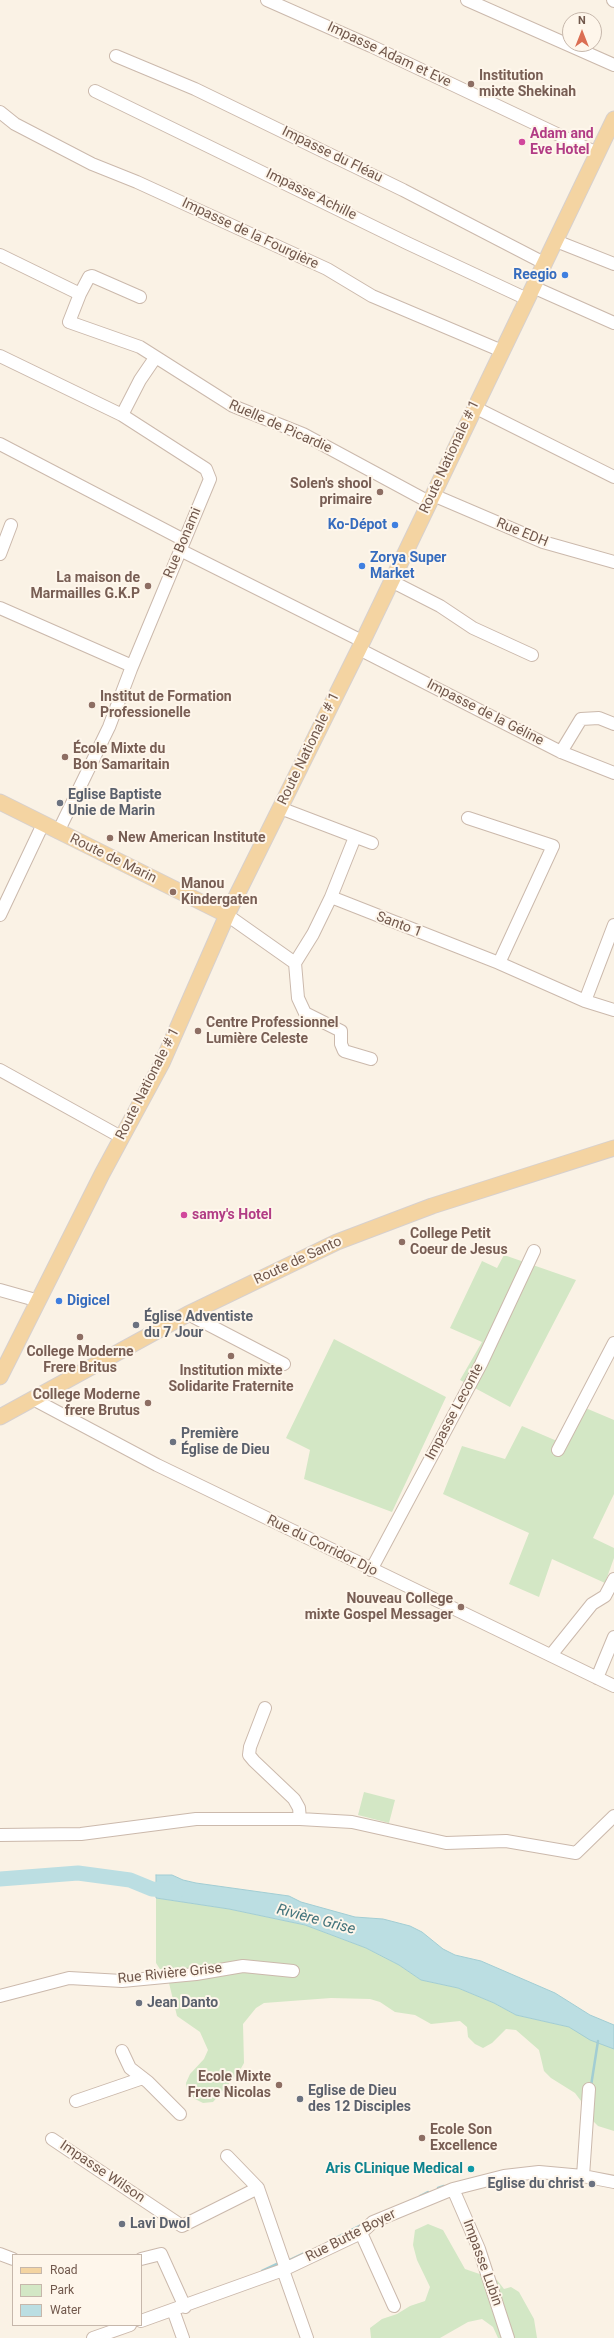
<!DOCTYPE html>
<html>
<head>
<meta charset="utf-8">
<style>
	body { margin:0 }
	#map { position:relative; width:614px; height:2338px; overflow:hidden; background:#faf2e5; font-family:Roboto,sans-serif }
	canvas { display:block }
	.legend { position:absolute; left:12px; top:2254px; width:130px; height:72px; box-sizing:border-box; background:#fef6eb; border:1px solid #c6b7ab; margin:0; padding:5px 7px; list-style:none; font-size:12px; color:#71584c }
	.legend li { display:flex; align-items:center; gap:8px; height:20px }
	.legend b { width:20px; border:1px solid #c6b7ab }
	.north { position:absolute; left:562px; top:12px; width:40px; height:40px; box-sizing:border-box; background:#fef6eb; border:1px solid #c6b7ab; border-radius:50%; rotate:0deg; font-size:11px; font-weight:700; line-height:16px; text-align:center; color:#71584c }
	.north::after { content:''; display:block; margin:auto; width:14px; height:18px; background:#db6e53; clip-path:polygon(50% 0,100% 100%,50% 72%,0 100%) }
</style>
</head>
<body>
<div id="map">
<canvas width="614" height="2338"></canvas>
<ul class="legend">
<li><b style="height:5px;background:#f4d4a2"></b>Road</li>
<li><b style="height:11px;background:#d3e7c5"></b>Park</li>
<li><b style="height:11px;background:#bbdee2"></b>Water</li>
</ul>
<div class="north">N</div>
</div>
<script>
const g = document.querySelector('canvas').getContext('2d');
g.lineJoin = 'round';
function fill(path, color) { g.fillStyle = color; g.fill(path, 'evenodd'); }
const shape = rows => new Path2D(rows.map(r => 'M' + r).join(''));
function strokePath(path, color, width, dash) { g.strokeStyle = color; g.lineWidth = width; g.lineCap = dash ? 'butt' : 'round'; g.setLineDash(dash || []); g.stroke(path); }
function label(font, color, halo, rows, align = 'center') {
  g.font = font + ' Roboto,sans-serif'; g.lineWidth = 4; g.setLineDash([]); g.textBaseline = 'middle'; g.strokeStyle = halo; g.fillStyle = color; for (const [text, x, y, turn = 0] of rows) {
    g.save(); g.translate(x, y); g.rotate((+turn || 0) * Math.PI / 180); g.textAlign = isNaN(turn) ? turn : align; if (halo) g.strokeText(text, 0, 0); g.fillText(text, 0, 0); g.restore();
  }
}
fill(shape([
	[504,1255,576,1280,510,1407,460,1380,482,1342,450,1328,482,1261,497,1268],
	[334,1339,446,1397,392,1512,304,1479,310,1450,286,1438],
	[576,1404,614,1420,614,1494,593,1538,614,1548,614,1558,605,1583,552,1559,539,1597,509,1584,529,1533,443,1494,462,1446,505,1459,522,1426,557,1441],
	[364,1792,395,1800,389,1823,358,1815],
	[156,1898,229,1909,305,1925,366,1948,399,1965,421,1980,458,1988,494,2003,516,2015,569,2027,614,2049,614,2131,598,2126,581,2109,581,2101,575,2093,551,2078,544,2071,539,2050,516,2030,506,2029,492,2043,483,2048,475,2044,468,2037,467,2027,460,2021,431,2024,415,2015,395,2012,380,2002,370,1999,331,1998,264,2003,256,2008,243,2024,244,2063,239,2072,213,2102,203,2103,195,2099,187,2092,186,2083,190,2074,204,2059,208,2050,200,2032,177,2016,169,1983,156,1963],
	[428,2224,443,2230,465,2269,497,2280,504,2289,511,2287,519,2292,534,2319,537,2338,498,2338,493,2327,482,2319,468,2322,440,2338,371,2338,370,2328,382,2319,397,2314,410,2306,425,2301,430,2287,417,2260,413,2245,415,2230]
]), '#d3e7c5');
const water = shape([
	[156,1875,172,1875,183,1880,196,1883,289,1896,301,1902,355,1917,383,1919,410,1926,422,1932,443,1949,455,1955,481,1961,555,1993,590,2015,614,2025,614,2049,590,2040,569,2027,516,2015,494,2003,458,1988,421,1980,399,1965,366,1948,305,1925,229,1909,156,1898,156,1875]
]);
fill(water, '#bbdee2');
strokePath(water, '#a2cdd3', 1);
strokePath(shape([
	[591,2086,598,2041],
	[438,2188,444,2186],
	[420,2196,428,2192],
	[328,2242,363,2224],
	[290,2260,311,2250],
	[262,2271,279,2263]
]), '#a2cdd3', 2.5);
strokePath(shape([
	[0,1879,78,1873,130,1880,152,1889,177,1891]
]), '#bbdee2', 15);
const minor = shape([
	[267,0,371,46,597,153],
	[467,0,614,65],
	[613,0,614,1],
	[116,56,195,89,403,190,544,263],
	[95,91,407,243,527,299],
	[0,112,15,124,92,164,137,182,327,269,372,296,502,351],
	[556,241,614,264],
	[0,255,80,294,69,322,140,347,233,406,303,434,429,502],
	[533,287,614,323],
	[80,294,89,277,92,276,140,297],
	[0,356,122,415,206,469,210,479,131,669,109,727,58,832],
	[474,407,614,477],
	[122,415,140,380,155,358],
	[0,444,184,540],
	[433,495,543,542,614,562],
	[180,550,362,641],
	[0,554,11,525],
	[391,581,440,606,473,628,532,655],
	[0,608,132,666],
	[359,649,561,752,614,773],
	[561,752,581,719,599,718,614,724],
	[280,808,372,843],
	[468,818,553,846,499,963],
	[331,897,355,837],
	[0,915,43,824],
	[227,915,295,963,313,934,331,897,499,963,585,1001,614,1010],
	[295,963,298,998,305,1013,341,1031,341,1044,344,1051,371,1059],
	[585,1001,614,925],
	[0,1070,121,1137],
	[0,1290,39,1301],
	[188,1314,284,1364],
	[33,1399,157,1465,614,1686],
	[558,1450,614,1343],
	[371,1570,481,1364,534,1251],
	[551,1655,592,1604,605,1596,614,1579],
	[597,1678,614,1637],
	[265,1708,250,1747,249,1755,254,1761,294,1799,299,1808,300,1819],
	[0,1835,81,1834,196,1819,300,1819,352,1822,446,1843,506,1841,576,1853,614,1816],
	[0,1996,69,1978,122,1981,196,1974,243,1966,293,1971],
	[122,2051,130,2068,148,2082,180,2114],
	[76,2101,143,2078],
	[52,2139,182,2226,258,2188,286,2269],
	[227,2156,258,2188],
	[583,2176,589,2089],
	[453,2189,479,2249,508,2338],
	[361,2233,394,2306],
	[0,2254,13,2259],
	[141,2259,161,2254,185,2307],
	[283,2270,307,2338],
	[173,2310,183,2338],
	[141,2321,283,2270,361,2233,373,2222,453,2189,504,2176,539,2172,583,2176,614,2182],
	[93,2338,130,2325]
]);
const major = shape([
	[0,802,227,915],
	[0,1377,102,1174,162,1063,227,915,359,649,614,119],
	[0,1417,188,1314,337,1242,432,1206,614,1148]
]);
strokePath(minor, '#cbb9ac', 14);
strokePath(major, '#d7d0cd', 17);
strokePath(minor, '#fff', 12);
strokePath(major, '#f4d4a2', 15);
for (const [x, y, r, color] of [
	[471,84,4,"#8d6e63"],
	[522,142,4,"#d1479c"],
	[565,275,4,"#3f7fe0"],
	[380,492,4,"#8d6e63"],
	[395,525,4,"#3f7fe0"],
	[362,566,4,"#3f7fe0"],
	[148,586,4,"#8d6e63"],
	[92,705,4,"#8d6e63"],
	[65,757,4,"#8d6e63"],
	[60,803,4,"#6b7280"],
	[110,838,4,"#8d6e63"],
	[173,892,4,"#8d6e63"],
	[198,1031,4,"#8d6e63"],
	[184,1215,4,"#d1479c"],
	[402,1242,4,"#8d6e63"],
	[59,1301,4,"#3f7fe0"],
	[136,1325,4,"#6b7280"],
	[80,1337,4,"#8d6e63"],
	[231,1356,4,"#8d6e63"],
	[148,1403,4,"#8d6e63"],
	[173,1442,4,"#6b7280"],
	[461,1607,4,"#8d6e63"],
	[139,2003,4,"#6b7280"],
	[279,2085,4,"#8d6e63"],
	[300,2099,4,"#6b7280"],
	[422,2138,4,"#8d6e63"],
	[471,2169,4,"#0f9aa8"],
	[592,2184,4,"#6b7280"],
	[122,2224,4,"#6b7280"]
]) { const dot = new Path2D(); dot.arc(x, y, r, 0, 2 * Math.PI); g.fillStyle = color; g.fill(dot); strokePath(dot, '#fef6eb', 1.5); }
label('14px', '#71584c', '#fef6eb', [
	["Impasse Adam et Eve",389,55,25],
	["Impasse du Fléau",332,155,26],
	["Impasse Achille",311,195,26],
	["Impasse de la Fourgière",250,234,25],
	["Ruelle de Picardie",280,427,24],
	["Route Nationale # 1",450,457,-65],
	["Rue EDH",522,533,22],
	["Rue Bonami",183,543,-67],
	["Impasse de la Géline",485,713,27],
	["Route Nationale # 1",309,749,-64],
	["Route de Marin",113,859,26],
	["Santo 1",399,925,21],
	["Route Nationale # 1",148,1084,-63],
	["Route de Santo",298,1261,-25],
	["Impasse Leconte",455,1412,-62],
	["Rue du Corridor Djo",322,1546,26],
	["Rue Rivière Grise",170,1974,-6],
	["Impasse Wilson",102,2172,34],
	["Rue Butte Boyer",351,2236,-27],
	["Impasse Lubin",482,2263,70]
]);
label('bold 14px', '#785e54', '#fef6eb', [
	["Institution",479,76],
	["mixte Shekinah",479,92],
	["Solen's shool",372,484,"right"],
	["primaire",372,500,"right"],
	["La maison de",140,578,"right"],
	["Marmailles G.K.P",140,594,"right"],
	["Institut de Formation",100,697],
	["Professionelle",100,713],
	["École Mixte du",73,749],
	["Bon Samaritain",73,765],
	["New American Institute",118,838],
	["Manou",181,884],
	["Kindergaten",181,900],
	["Centre Professionnel",206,1023],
	["Lumière Celeste",206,1039],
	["College Petit",410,1234],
	["Coeur de Jesus",410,1250],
	["College Moderne",80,1352,"center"],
	["Frere Britus",80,1368,"center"],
	["Institution mixte",231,1371,"center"],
	["Solidarite Fraternite",231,1387,"center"],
	["College Moderne",140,1395,"right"],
	["frere Brutus",140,1411,"right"],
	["Nouveau College",453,1599,"right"],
	["mixte Gospel Messager",453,1615,"right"],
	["Ecole Mixte",271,2077,"right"],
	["Frere Nicolas",271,2093,"right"],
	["Ecole Son",430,2130],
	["Excellence",430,2146]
], 'left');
label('bold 14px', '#b23c85', '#fef6eb', [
	["Adam and",530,134],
	["Eve Hotel",530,150],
	["samy's Hotel",192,1215]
], 'left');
label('bold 14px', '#366cbe', '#fef6eb', [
	["Reegio",557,275],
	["Ko-Dépot",387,525],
	["Zorya Super",370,558,"left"],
	["Market",370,574,"left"],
	["Digicel",67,1301,"left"]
], 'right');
label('bold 14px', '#5b616d', '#fef6eb', [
	["Eglise Baptiste",68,795],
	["Unie de Marin",68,811],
	["Église Adventiste",144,1317],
	["du 7 Jour",144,1333],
	["Première",181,1434],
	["Église de Dieu",181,1450],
	["Jean Danto",147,2003],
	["Eglise de Dieu",308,2091],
	["des 12 Disciples",308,2107],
	["Eglise du christ",584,2184,"right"],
	["Lavi Dwol",130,2224]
], 'left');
label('bold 14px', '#0d838f', '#fef6eb', [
	["Aris CLinique Medical",463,2169]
], 'right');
label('italic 15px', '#44747c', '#fef6eb', [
	["Rivière Grise",316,1920,15]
]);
</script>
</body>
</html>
